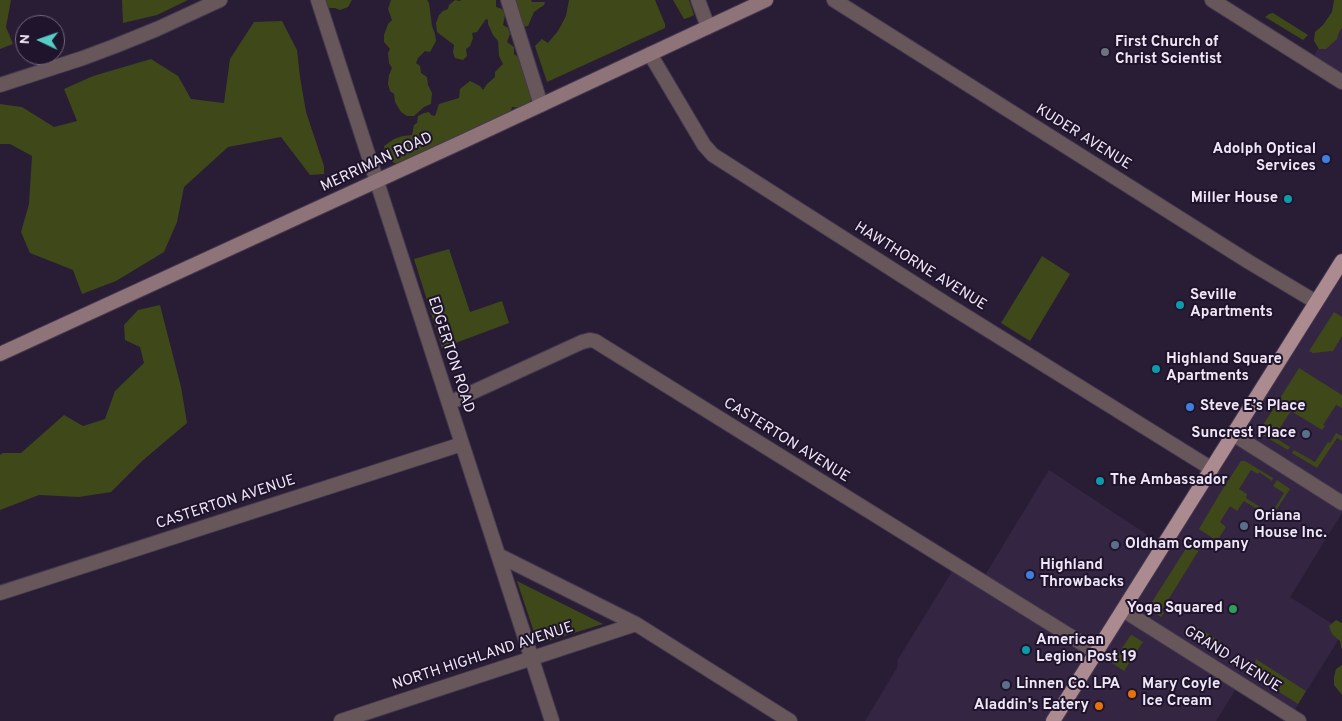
<!DOCTYPE html>
<html>
<head>
<meta charset="utf-8">
<style>
	body { margin:0 }
	#map { position:relative; width:1342px; height:721px; overflow:hidden; background:#291d35; font-family:Overpass,sans-serif }
	canvas { display:block }
	.north { position:absolute; left:15px; top:15px; width:50px; height:50px; box-sizing:border-box; background:#1f142b; border:1px solid #72687d; border-radius:50%; rotate:273deg; font-size:14px; font-weight:700; line-height:20px; text-align:center; color:#efe7f8 }
	.north::after { content:''; display:block; margin:auto; width:18px; height:22px; background:#55cec5; clip-path:polygon(50% 0,100% 100%,50% 72%,0 100%) }
</style>
</head>
<body>
<div id="map">
<canvas width="1342" height="721"></canvas>
<div class="north">N</div>
</div>
<script>
const g = document.querySelector('canvas').getContext('2d');
g.lineJoin = 'round';
function fill(path, color) { g.fillStyle = color; g.fill(path, 'evenodd'); }
const shape = rows => new Path2D(rows.map(r => 'M' + r).join(''));
function strokePath(path, color, width, dash) { g.strokeStyle = color; g.lineWidth = width; g.lineCap = dash ? 'butt' : 'round'; g.setLineDash(dash || []); g.stroke(path); }
function label(font, color, halo, rows, align = 'center') {
  g.font = font + ' Overpass,sans-serif'; g.lineWidth = 4; g.setLineDash([]); g.textBaseline = 'middle'; g.strokeStyle = halo; g.fillStyle = color; for (const [text, x, y, turn = 0] of rows) {
    g.save(); g.translate(x, y); g.rotate((+turn || 0) * Math.PI / 180); g.textAlign = isNaN(turn) ? turn : align; if (halo) g.strokeText(text, 0, 0); g.fillText(text, 0, 0); g.restore();
  }
}
fill(shape([
	[1342,6,1342,80,1311,61],
	[1342,261,1342,513,1290,597,1342,630,1342,634,1291,716,1239,684,1216,721,865,721,898,666,897,661,956,565,982,580,1049,470,1163,545]
]), '#342543');
fill(shape([
	[0,0,11,0,6,27,13,44,0,49],
	[122,0,188,0,157,15,123,23],
	[322,0,352,0,348,7,340,10,335,8,330,8,325,7],
	[391,0,427,0,429,3,432,26,435,34,436,41,430,52,425,51,418,58,416,63,420,66,421,73,427,77,428,85,432,93,431,104,424,107,414,116,407,116,401,112,395,102,394,94,390,91,388,84,389,75,392,68,389,63,388,53,390,49,384,42,384,35,388,24,392,20,388,9],
	[455,0,460,1,461,0,496,0,496,7,502,9,505,15,503,25,508,28,510,34,507,42,514,47,514,54,525,62,533,94,530,102,528,102,527,105,521,108,512,107,510,114,505,116,501,115,498,120,404,164,394,163,386,156,384,146,394,139,403,136,412,135,414,125,417,123,418,116,424,113,429,112,431,115,435,116,439,104,459,98,460,89,470,81,480,86,483,90,487,84,495,77,495,72,503,64,499,56,498,41,493,35,488,24,488,20,486,19,477,32,472,33,473,38,470,46,466,49,467,56,463,60,455,58,453,52,454,45,437,32,436,23,439,15,443,11,448,9,449,5],
	[514,0,531,0,532,2,545,2,544,5,534,12,528,26,523,27],
	[569,0,655,0,665,24,665,28,547,82,535,46,542,39,548,43,558,31,566,16],
	[673,0,689,0,694,15,690,17,684,19],
	[1334,0,1342,0,1342,28,1339,32,1337,39,1326,49,1319,49,1314,41,1315,32,1323,25,1332,12],
	[1273,13,1308,35,1303,40,1265,17,1269,14],
	[282,21,297,50,300,77,306,112,324,166,324,174,310,175,281,137,228,147,184,187,177,222,164,252,116,281,82,294,73,270,30,253,21,232,29,204,32,156,10,144,0,144,0,104,22,107,54,127,77,121,64,89,93,76,151,59,178,76,191,99,224,103,230,59,254,22],
	[449,249,470,312,502,301,509,323,442,348,414,259],
	[1042,256,1070,274,1030,341,1001,323],
	[160,305,181,387,187,423,142,461,111,492,79,497,39,495,0,510,0,455,3,453,21,453,64,415,83,426,105,419,115,391,144,363,140,347,125,340,124,325,138,310],
	[1334,312,1342,317,1342,336,1333,351,1313,353,1309,351],
	[1299,368,1342,395,1342,408,1336,405,1323,425,1325,426,1322,430,1291,411,1274,437,1290,447,1288,450,1261,434,1260,430],
	[1336,433,1342,436,1342,441,1337,438,1317,468,1292,453,1294,450,1315,462,1328,442,1330,443],
	[1241,461,1245,461,1273,478,1272,481,1259,472,1258,474,1251,470,1239,489,1247,494,1246,498,1271,514,1268,518,1259,513,1260,511,1244,501,1237,511,1230,506,1220,522,1226,527,1217,541,1199,529,1222,490],
	[1277,480,1290,489,1275,512,1273,511,1284,493,1273,486],
	[1192,539,1202,545,1162,610,1164,613,1161,617,1151,610,1152,602],
	[517,581,603,624,538,644],
	[1336,620,1342,623,1342,649,1341,647,1340,641,1332,634,1329,626],
	[1194,625,1221,642,1215,652,1188,635],
	[1132,635,1143,642,1124,671,1112,663,1130,636],
	[1256,659,1306,691,1298,704,1254,676,1254,668],
	[1342,665,1342,695,1334,685,1334,677,1336,669]
]), '#3f4818');
const minor = shape([
	[318,0,552,721],
	[508,0,541,105],
	[698,0,708,27],
	[834,0,1249,262,1316,302],
	[1212,0,1342,82],
	[650,54,704,145,713,155,948,305,1212,469],
	[0,85,83,58,115,46,157,29,220,0],
	[449,403,582,342,590,340,595,341,1096,652],
	[1233,434,1342,503],
	[498,555,636,624,790,721],
	[0,593,462,444],
	[1123,610,1299,721],
	[341,721,636,624]
]);
const secondary = shape([
	[0,354,466,140,766,0]
]);
const primary = shape([
	[1053,721,1342,261]
]);
strokePath(minor, '#453950', 16);
strokePath(secondary, '#453950', 16);
strokePath(primary, '#453950', 16);
strokePath(minor, '#67575a', 14);
strokePath(secondary, '#8e7478', 14);
strokePath(primary, '#ab8b90', 14);
for (const [x, y, r, color] of [
	[1105,52,5,"#6b7280"],
	[1326,159,5,"#3f7fe0"],
	[1288,199,5,"#0f9aa8"],
	[1180,305,5,"#0f9aa8"],
	[1156,369,5,"#0f9aa8"],
	[1190,407,5,"#3f7fe0"],
	[1306,434,5,"#5c6f8a"],
	[1100,481,5,"#0f9aa8"],
	[1244,526,5,"#5c6f8a"],
	[1115,545,5,"#5c6f8a"],
	[1030,575,5,"#3f7fe0"],
	[1233,609,5,"#2e9e5b"],
	[1026,650,5,"#0f9aa8"],
	[1006,685,5,"#5c6f8a"],
	[1132,694,5,"#e8710a"],
	[1099,706,5,"#e8710a"]
]) { const dot = new Path2D(); dot.arc(x, y, r, 0, 2 * Math.PI); g.fillStyle = color; g.fill(dot); strokePath(dot, '#1f142b', 2); }
label('bold 15px', '#efe7f8', '#1f142b', [
	["First Church of",1115,43],
	["Christ Scientist",1115,60],
	["Adolph Optical",1316,150,"right"],
	["Services",1316,167,"right"],
	["Miller House",1278,199,"right"],
	["Seville",1190,296],
	["Apartments",1190,313],
	["Highland Square",1166,360],
	["Apartments",1166,377],
	["Steve E’s Place",1200,407],
	["Suncrest Place",1296,434,"right"],
	["The Ambassador",1110,481],
	["Oriana",1254,517],
	["House Inc.",1254,534],
	["Oldham Company",1125,545],
	["Highland",1040,566],
	["Throwbacks",1040,583],
	["Yoga Squared",1223,609,"right"],
	["American",1036,641],
	["Legion Post 19",1036,658],
	["Linnen Co. LPA",1016,685],
	["Mary Coyle",1142,685],
	["Ice Cream",1142,702],
	["Aladdin's Eatery",1089,706,"right"]
], 'left');
label('15px', '#efe7f8', '#1f142b', [
	["KUDER AVENUE",1083,138,32],
	["MERRIMAN ROAD",377,163,-25],
	["HAWTHORNE AVENUE",920,267,32],
	["EDGERTON ROAD",450,355,72],
	["CASTERTON AVENUE",786,441,32],
	["CASTERTON AVENUE",226,503,-18],
	["NORTH HIGHLAND AVENUE",483,657,-18],
	["GRAND AVENUE",1232,660,32]
]);
</script>
</body>
</html>
